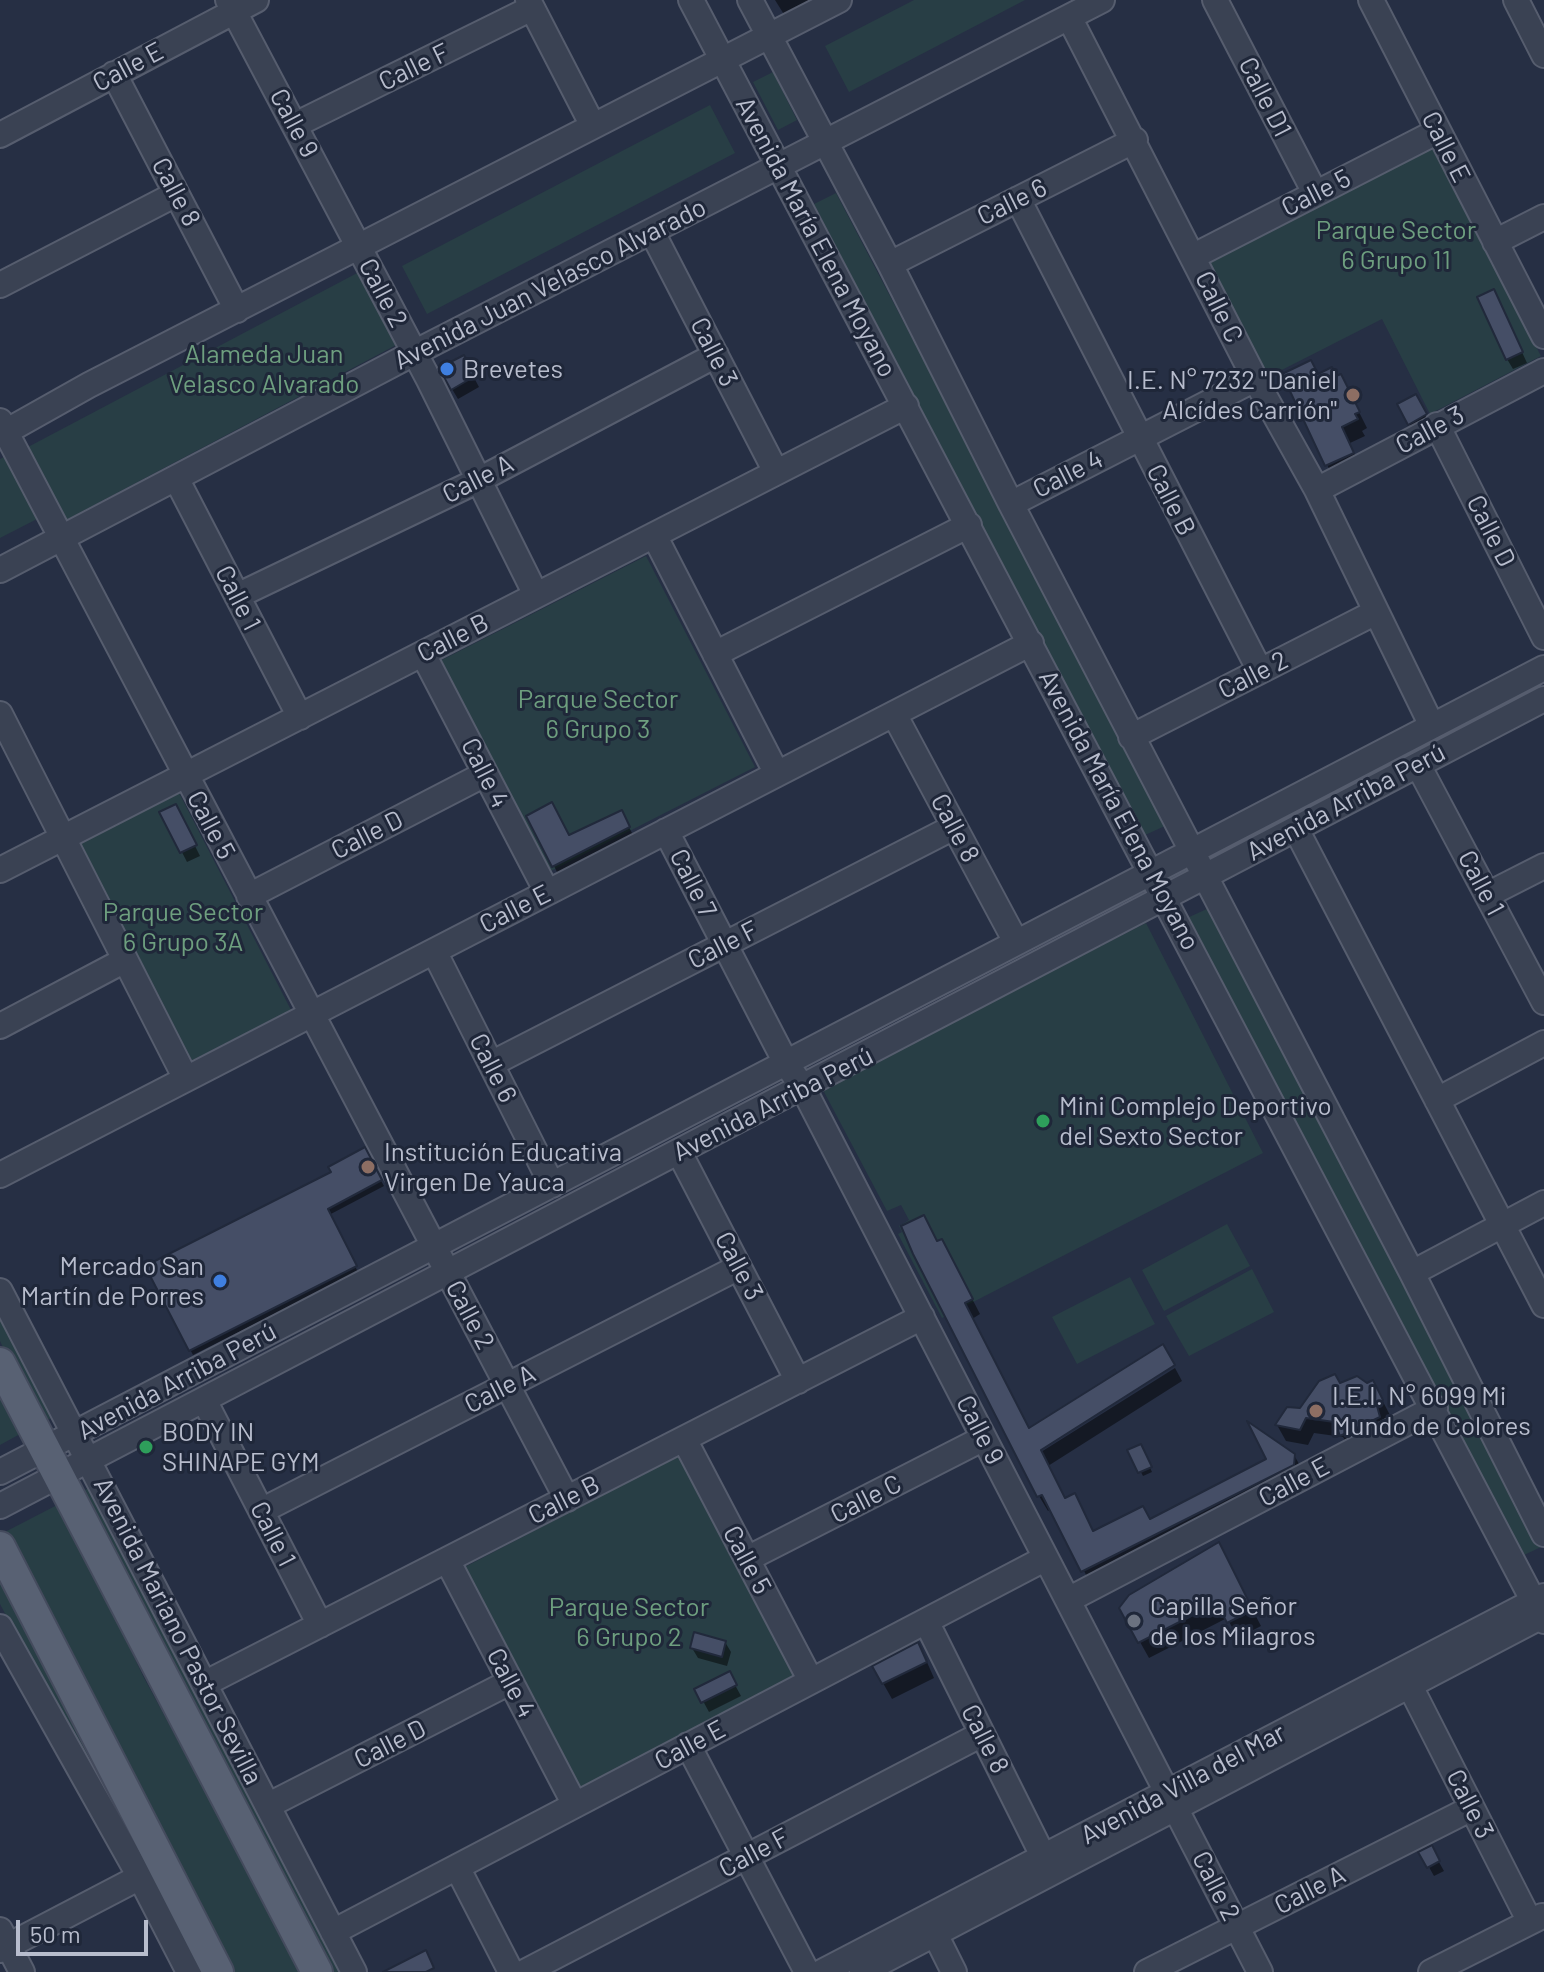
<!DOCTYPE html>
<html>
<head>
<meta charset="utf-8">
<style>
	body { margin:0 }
	#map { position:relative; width:1544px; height:1972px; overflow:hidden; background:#262f44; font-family:Barlow,sans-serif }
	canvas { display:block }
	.scale { position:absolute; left:16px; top:1920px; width:132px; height:36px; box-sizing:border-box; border:4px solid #b8bdcd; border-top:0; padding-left:10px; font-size:24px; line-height:28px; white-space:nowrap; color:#b8bdcd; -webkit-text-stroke:6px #1f2739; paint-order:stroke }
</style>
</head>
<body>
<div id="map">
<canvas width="1544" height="1972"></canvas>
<div class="scale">50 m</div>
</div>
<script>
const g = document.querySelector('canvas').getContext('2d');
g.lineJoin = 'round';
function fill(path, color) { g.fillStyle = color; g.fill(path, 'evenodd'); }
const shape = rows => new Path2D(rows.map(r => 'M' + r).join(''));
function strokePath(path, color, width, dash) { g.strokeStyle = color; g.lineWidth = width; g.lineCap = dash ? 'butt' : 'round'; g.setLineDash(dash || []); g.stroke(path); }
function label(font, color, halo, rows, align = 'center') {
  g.font = font + ' Barlow,sans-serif'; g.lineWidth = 6; g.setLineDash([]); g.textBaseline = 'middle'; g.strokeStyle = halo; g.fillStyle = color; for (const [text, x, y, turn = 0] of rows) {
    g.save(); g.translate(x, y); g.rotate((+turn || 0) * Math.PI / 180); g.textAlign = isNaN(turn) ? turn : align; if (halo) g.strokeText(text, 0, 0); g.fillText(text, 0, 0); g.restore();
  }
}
fill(shape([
	[914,0,1025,0,849,92,825,46],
	[773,72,797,120,778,130,753,82],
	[710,105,735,153,427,314,402,266],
	[1430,144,1541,356,1430,414,1382,319,1268,377,1204,257],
	[836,193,1167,825,1143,836,814,204],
	[361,271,400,343,66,520,28,447],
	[4,457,37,519,0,538,0,459],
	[646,556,755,767,549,872,440,661],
	[178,791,291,1010,189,1062,75,844],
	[1209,908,1541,1547,1522,1556,1187,918],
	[1146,923,1263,1153,942,1318,898,1234,902,1232,899,1226,909,1220,901,1205,887,1211,822,1088],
	[1227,1224,1250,1266,1164,1311,1142,1270],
	[1252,1269,1274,1312,1189,1356,1166,1316],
	[1130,1277,1155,1324,1077,1364,1052,1317],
	[0,1307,58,1415,40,1423,0,1341],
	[0,1387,22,1433,0,1445],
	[679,1455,796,1675,579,1788,463,1568],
	[92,1486,344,1972,332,1972,78,1494],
	[61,1503,143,1676,303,1972,232,1972,3,1533],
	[0,1571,210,1972,194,1972,0,1604]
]), '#283e45');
fill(shape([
	[775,0,834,0,785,16],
	[1499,302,1527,363,1513,369,1507,359],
	[463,357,479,387,458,399,452,389],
	[1318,376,1349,392,1367,428,1362,431,1365,436,1350,443,1361,469,1336,480,1327,465],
	[1399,405,1424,412,1432,432,1418,439],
	[162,813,180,816,200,856,187,862],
	[627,823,634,837,559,876,554,866,569,838],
	[364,1150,384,1186,329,1215,358,1272,193,1355,148,1267,333,1173],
	[937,1244,950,1256,980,1314,972,1319,1033,1457,1175,1368,1182,1381,1048,1466,1065,1500,1093,1533,1150,1521,1294,1455,1303,1471,1092,1586,1051,1509,1048,1511,1039,1496],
	[1339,1385,1381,1398,1391,1417,1351,1450,1343,1437,1314,1433,1308,1445,1286,1441,1277,1425],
	[1140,1446,1152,1472,1143,1476,1130,1451],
	[1227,1561,1261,1626,1238,1638,1227,1618,1149,1658,1121,1608],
	[725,1642,731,1652,727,1666,698,1658,692,1648],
	[926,1660,934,1678,892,1699,883,1683],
	[729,1674,741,1696,709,1712,697,1690],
	[1431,1848,1444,1871,1434,1876,1421,1853]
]), '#0007');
const building = shape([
	[1494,289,1523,352,1506,360,1477,297,1494,289],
	[464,355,475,376,451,390,439,368,464,355],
	[1311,360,1318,374,1332,367,1336,376,1341,374,1360,412,1355,414,1358,419,1342,427,1354,453,1325,466,1282,374,1311,360],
	[1416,394,1427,414,1408,425,1397,404,1416,394],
	[552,802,569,835,622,810,630,827,552,867,526,816,552,802],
	[176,804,197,845,180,853,159,812,176,804],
	[365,1147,382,1180,328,1209,357,1266,189,1351,145,1266,331,1172,328,1167,365,1147],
	[924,1215,937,1241,942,1239,973,1299,965,1303,1029,1428,1163,1344,1175,1365,1041,1450,1065,1498,1075,1493,1093,1531,1143,1506,1150,1519,1266,1459,1247,1421,1295,1454,1294,1465,1081,1572,1042,1495,1037,1497,913,1254,901,1226,924,1215],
	[1335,1374,1340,1383,1357,1376,1367,1383,1373,1380,1383,1400,1377,1406,1380,1417,1340,1436,1334,1422,1306,1418,1300,1430,1275,1425,1287,1407,1300,1408,1319,1381,1335,1374],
	[1141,1444,1152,1467,1138,1473,1127,1450,1141,1444],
	[1219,1542,1253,1610,1227,1623,1217,1603,1138,1643,1119,1608,1129,1595,1219,1542],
	[694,1632,726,1641,722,1657,690,1648,694,1632],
	[918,1642,927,1662,882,1684,872,1666,918,1642],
	[730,1671,737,1685,701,1703,694,1689,730,1671],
	[1432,1845,1440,1861,1427,1868,1418,1852,1432,1845],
	[426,1950,434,1968,426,1972,383,1972,426,1950]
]);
fill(building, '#454e66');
strokePath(building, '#21293b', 2);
const minor = shape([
	[228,0,429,380,536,595],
	[528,0,593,126],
	[691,0,1544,1621],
	[750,0,890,264,1011,504,1412,1273,1544,1534],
	[1215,0,1315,193],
	[1371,0,1544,336],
	[1516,0,1544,55],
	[1069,17,1255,379,1317,490,1432,726],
	[114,74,237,310],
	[295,125,532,8],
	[0,135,256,0],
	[1018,199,1260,671],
	[652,232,776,472],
	[1495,242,1544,217],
	[1194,256,1438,131],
	[890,264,1135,140],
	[0,285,176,194],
	[0,421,567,1499],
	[1437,425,1544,637],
	[0,435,89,385,839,0],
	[177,480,300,717],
	[1317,490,1544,371],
	[1011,504,1255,379],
	[654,535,777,774],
	[0,570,414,353,1102,0],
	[237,596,477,481,716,355],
	[423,654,547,892],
	[715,654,969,525],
	[0,714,186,1079],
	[894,714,1016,942],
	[1131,737,1374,613],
	[1418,765,1544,1002],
	[1296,829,1544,1305],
	[666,831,786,1063,803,1088,1260,1972],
	[0,870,906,406],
	[1487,895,1544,866],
	[249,896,485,774],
	[434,951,552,1185],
	[0,1026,125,960],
	[491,1064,954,827],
	[1437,1100,1544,1043],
	[679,1152,798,1381],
	[0,1175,1031,643],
	[1412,1273,1544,1203],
	[0,1291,354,1972],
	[204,1400,320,1625],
	[684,1439,811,1681],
	[0,1472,1544,668],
	[0,1506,1544,699],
	[261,1511,739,1267],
	[747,1559,984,1438],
	[447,1560,575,1805],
	[1068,1600,1435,1408],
	[926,1621,1043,1856],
	[0,1627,140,1877,189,1972],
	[206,1683,922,1317],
	[1410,1686,1530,1922],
	[688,1745,807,1972],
	[269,1805,510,1682],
	[457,1867,511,1972],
	[0,1930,22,1972],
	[333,1932,1046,1558],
	[935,1934,954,1972],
	[0,1950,140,1877],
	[525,1972,982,1734],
	[822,1972,1544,1596],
	[862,1972,1544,1615],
	[1147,1972,1472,1808],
	[1431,1972,1542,1916]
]);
const major = shape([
	[0,1363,317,1972],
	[0,1547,218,1972]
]);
strokePath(minor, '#565d6e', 28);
strokePath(major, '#444b5d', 34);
strokePath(minor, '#3a4253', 24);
strokePath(major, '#586173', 30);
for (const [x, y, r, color] of [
	[447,369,8,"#3f7fe0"],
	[1353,395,8,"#8d6e63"],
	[1043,1121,8,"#2e9e5b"],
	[368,1167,8,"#8d6e63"],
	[220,1281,8,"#3f7fe0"],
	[1316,1411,8,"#8d6e63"],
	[146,1447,8,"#2e9e5b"],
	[1134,1621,8,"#6b7280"]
]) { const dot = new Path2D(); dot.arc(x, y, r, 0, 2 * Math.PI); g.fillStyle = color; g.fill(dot); strokePath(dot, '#1f2739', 3); }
label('26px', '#b8bdcd', '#1f2739', [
	["Calle E",128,67,-28],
	["Calle F",414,67,-26],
	["Calle D1",1265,97,63],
	["Calle 9",294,123,62],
	["Calle E",1446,147,63],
	["Calle 8",176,192,62],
	["Calle 5",1316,193,-27],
	["Calle 6",1012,202,-26],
	["Avenida María Elena Moyano",816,237,62],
	["Avenida Juan Velasco Alvarado",550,284,-27],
	["Calle 2",383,293,62],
	["Calle C",1219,307,64],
	["Calle 3",714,352,63],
	["Calle 3",1430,430,-28],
	["Calle 4",1068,474,-27],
	["Calle A",478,479,-27],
	["Calle B",1171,500,63],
	["Calle D",1491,531,63],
	["Calle 1",238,598,63],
	["Calle B",453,638,-27],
	["Calle 2",1253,675,-27],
	["Calle 4",485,773,63],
	["Avenida Arriba Perú",1346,802,-28],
	["Avenida María Elena Moyano",1119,810,62],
	["Calle 5",211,825,62],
	["Calle 8",955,828,62],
	["Calle D",367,835,-27],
	["Calle 7",693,883,63],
	["Calle 1",1481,883,62],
	["Calle E",515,909,-27],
	["Calle F",723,945,-27],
	["Calle 6",493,1068,63],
	["Avenida Arriba Perú",773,1104,-27],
	["Calle 3",739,1266,62],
	["Calle 2",470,1315,62],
	["Avenida Arriba Perú",177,1381,-28],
	["Calle A",500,1389,-27],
	["Calle 9",980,1430,63],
	["Calle E",1294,1482,-28],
	["Calle C",866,1499,-27],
	["Calle B",564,1500,-27],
	["Calle 1",273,1534,63],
	["Calle 5",747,1560,62],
	["Avenida Mariano Pastor Sevilla",178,1631,63],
	["Calle 4",511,1683,62],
	["Calle 8",985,1739,63],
	["Calle D",390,1744,-27],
	["Calle E",690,1745,-28],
	["Avenida Villa del Mar",1183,1784,-28],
	["Calle 3",1470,1804,63],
	["Calle F",754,1853,-28],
	["Calle 2",1216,1886,63],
	["Calle A",1310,1890,-27]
]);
label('26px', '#6e9f7f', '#1f2739', [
	["Parque Sector",1396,230],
	["6 Grupo 11",1396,260],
	["Alameda Juan",264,354],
	["Velasco Alvarado",264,384],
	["Parque Sector",598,699],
	["6 Grupo 3",598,729],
	["Parque Sector",183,912],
	["6 Grupo 3A",183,942],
	["Parque Sector",629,1607],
	["6 Grupo 2",629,1637]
]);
label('26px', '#b8bdcd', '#1f2739', [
	["Brevetes",463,369],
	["I.E. N° 7232 \"Daniel",1337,380,"right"],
	["Alcídes Carrión\"",1337,410,"right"],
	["Mini Complejo Deportivo",1059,1106],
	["del Sexto Sector",1059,1136],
	["Institución Educativa",384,1152],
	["Virgen De Yauca",384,1182],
	["Mercado San",204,1266,"right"],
	["Martín de Porres",204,1296,"right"],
	["I.E.I. N° 6099 Mi",1332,1396],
	["Mundo de Colores",1332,1426],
	["BODY IN",162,1432],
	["SHINAPE GYM",162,1462],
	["Capilla Señor",1150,1606],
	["de los Milagros",1150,1636]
], 'left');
</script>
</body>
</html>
